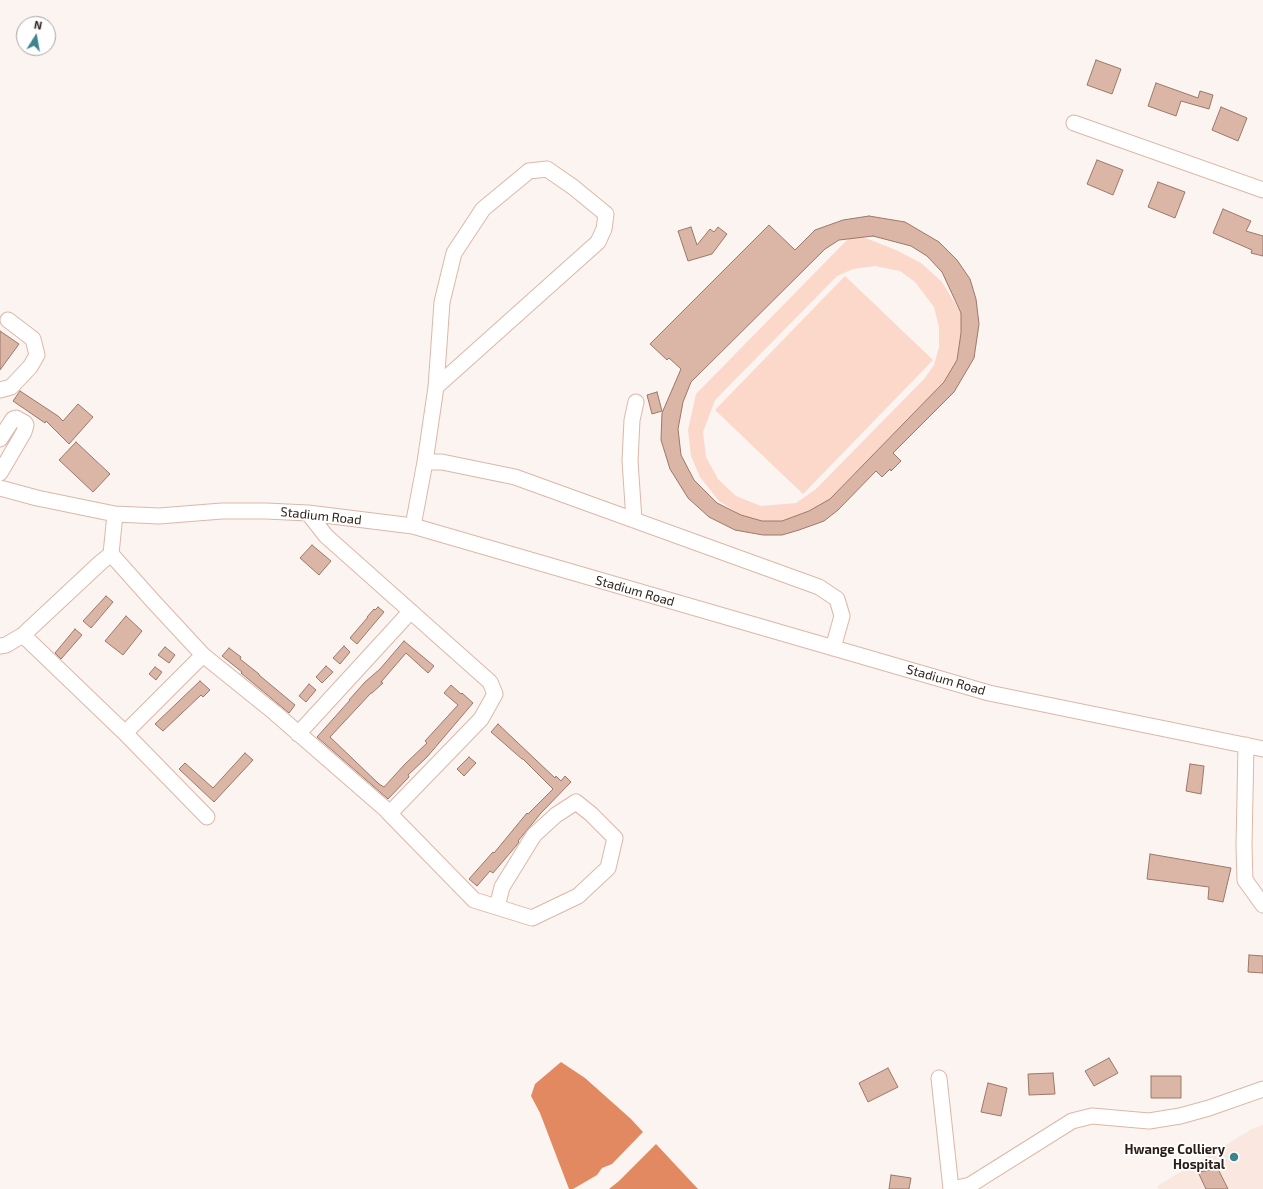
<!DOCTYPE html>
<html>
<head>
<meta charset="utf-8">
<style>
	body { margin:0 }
	#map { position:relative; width:1263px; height:1189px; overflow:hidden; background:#fcf4f0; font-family:"Exo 2",sans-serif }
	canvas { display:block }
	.north { position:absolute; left:16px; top:16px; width:40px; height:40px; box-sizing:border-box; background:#fff; border:1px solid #aaa5a3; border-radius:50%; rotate:11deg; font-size:11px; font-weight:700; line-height:16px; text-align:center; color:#2b1e18 }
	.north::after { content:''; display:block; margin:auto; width:14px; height:18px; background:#3e848f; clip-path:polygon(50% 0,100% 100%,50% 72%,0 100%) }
</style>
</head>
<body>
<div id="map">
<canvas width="1263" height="1189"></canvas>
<div class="north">N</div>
</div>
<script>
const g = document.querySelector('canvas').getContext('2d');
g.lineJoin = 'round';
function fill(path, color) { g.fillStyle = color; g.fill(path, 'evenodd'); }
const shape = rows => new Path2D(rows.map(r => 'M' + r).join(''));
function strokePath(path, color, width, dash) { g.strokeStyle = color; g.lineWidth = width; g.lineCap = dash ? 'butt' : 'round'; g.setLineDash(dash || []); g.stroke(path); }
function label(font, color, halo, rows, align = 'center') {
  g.font = font + ' "Exo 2",sans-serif'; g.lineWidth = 3.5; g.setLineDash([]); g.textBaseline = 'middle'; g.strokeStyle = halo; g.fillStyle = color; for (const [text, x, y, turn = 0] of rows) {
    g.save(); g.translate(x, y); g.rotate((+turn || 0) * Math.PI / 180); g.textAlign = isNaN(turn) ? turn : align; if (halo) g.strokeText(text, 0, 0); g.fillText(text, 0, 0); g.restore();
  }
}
fill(shape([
	[1263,1125,1263,1189,1159,1189,1157,1186,1252,1129]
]), '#fae7df');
fill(shape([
	[863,237,896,250,921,263,942,282,961,313,961,333,957,360,944,382,830,499,811,510,782,521,762,521,741,515,719,501,700,477,691,456,688,430,696,394,848,239],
	[875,266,900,271,915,282,934,307,939,327,939,347,934,365,925,378,816,489,796,503,761,506,736,496,718,479,706,457,703,432,715,400,837,276,853,269],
	[845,276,933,360,803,494,715,410]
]), '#fbd8c9');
fill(shape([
	[561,1062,585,1078,631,1119,643,1132,612,1164,602,1168,597,1175,573,1189,569,1189,540,1113,531,1096,535,1084],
	[656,1144,698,1189,609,1189,619,1181]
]), '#e28962');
const building = shape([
	[1096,60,1121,69,1112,94,1087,85,1096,60],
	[1156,83,1198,98,1200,91,1213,95,1209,109,1181,101,1176,116,1148,106,1156,83],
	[1221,107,1247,118,1238,141,1212,130,1221,107],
	[1097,160,1123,170,1113,195,1087,184,1097,160],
	[1158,182,1185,192,1175,218,1148,207,1158,182],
	[1223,209,1251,221,1246,231,1263,236,1263,256,1251,253,1252,250,1213,233,1223,209],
	[869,216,905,222,939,242,957,260,970,279,976,299,979,324,974,358,954,392,893,453,901,461,891,471,890,469,882,477,876,471,838,510,824,521,799,530,782,535,763,535,735,530,709,517,688,498,670,469,661,440,662,413,681,369,669,358,667,360,650,344,769,225,795,250,815,230,843,220,869,216],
	[873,236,911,246,927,256,942,272,961,313,961,333,957,360,944,382,830,499,809,511,782,521,762,521,741,515,717,503,694,480,681,455,678,429,683,402,691,382,825,249,839,240,873,236],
	[691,227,697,245,710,229,714,232,718,227,727,234,712,254,688,261,678,231,691,227],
	[0,331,19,344,0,370,0,331],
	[20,391,58,416,63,421,78,404,93,417,69,444,46,421,45,423,13,401,20,391],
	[657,392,662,411,652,414,647,395,657,392],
	[76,442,110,474,93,492,59,460,76,442],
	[312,545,331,561,319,575,300,558,312,545],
	[106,596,113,602,91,628,83,621,106,596],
	[378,607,384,612,357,644,350,638,368,617,367,617,374,609,375,610,378,607],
	[126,616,142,631,123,655,105,641,126,616],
	[75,629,82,635,61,659,55,653,75,629],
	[404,641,434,666,428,673,406,653,381,682,383,683,372,693,371,693,330,737,379,784,384,787,405,764,427,743,425,741,458,705,444,693,451,685,461,694,462,693,473,703,427,757,408,775,409,777,388,799,317,737,350,700,349,700,365,682,380,669,404,641],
	[344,646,350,652,340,664,333,658,344,646],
	[165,647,175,655,169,663,158,655,165,647],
	[229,648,241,657,240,659,259,674,259,675,295,705,289,713,241,673,242,672,222,656,229,648],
	[326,666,333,672,322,683,316,677,326,666],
	[155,667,162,672,156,680,149,674,155,667],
	[200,681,210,690,203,697,201,695,163,731,155,724,200,681],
	[309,684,316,690,306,702,299,696,309,684],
	[498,724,555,778,556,776,561,781,565,776,571,782,541,813,518,841,519,842,516,846,493,873,490,871,477,886,469,879,493,852,494,853,527,813,528,814,553,789,523,759,522,759,491,732,498,724],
	[245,753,253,760,214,802,179,769,185,763,213,788,245,753],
	[469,757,476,763,464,776,457,769,469,757],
	[1190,764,1204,766,1201,794,1186,791,1190,764],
	[1150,854,1231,868,1223,902,1208,899,1209,887,1147,879,1150,854],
	[1249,955,1263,956,1263,973,1248,972,1249,955],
	[1109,1058,1118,1073,1094,1086,1085,1071,1109,1058],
	[888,1068,898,1087,868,1102,859,1083,888,1068],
	[1053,1073,1055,1094,1029,1095,1028,1074,1053,1073],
	[1151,1076,1181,1076,1181,1098,1151,1098,1151,1076],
	[988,1083,1007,1088,1001,1116,981,1112,988,1083],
	[1218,1169,1228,1189,1206,1189,1198,1172,1218,1169],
	[891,1175,911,1178,909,1189,889,1189,891,1175]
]);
fill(building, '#dbb5a5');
strokePath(building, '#9b7869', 1);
const minor = shape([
	[1074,123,1263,190],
	[0,390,11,387,30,367,37,355,33,339,8,320],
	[0,439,13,419,16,418,25,423,26,425,24,432,0,473],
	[425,462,436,387,442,302,454,253,483,209,529,171,547,169,573,187,606,214,604,229,598,242,436,387],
	[0,488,37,498,115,514,159,516,222,511,266,511,308,513,413,526,989,693,1263,749],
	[115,514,111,554,152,600,203,655,275,713,390,813,481,719,495,694,490,682,326,536,308,513],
	[634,520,630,461,632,420,636,402],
	[413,526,425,462,442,462,515,477,819,587,837,599,842,616,833,648],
	[23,635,125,733,207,817],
	[0,646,6,645,23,635,100,563,111,554],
	[125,733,203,655],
	[298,734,410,612],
	[1246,745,1244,846,1245,880,1263,905],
	[388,812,474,900,532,918,578,896,608,868,615,838,591,814,576,802,556,815,534,835,502,887,497,907],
	[939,1078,951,1189],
	[953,1189,970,1185,1072,1121,1092,1116,1149,1121,1180,1116,1209,1108,1263,1089]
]);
strokePath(minor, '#ddb7a7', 17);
strokePath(minor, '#fff', 15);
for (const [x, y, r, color] of [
	[1234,1157,5,"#3e848f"]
]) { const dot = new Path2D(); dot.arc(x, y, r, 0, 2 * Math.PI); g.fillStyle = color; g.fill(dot); strokePath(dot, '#fff', 1.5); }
label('13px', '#2b1e18', '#fff', [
	["Stadium Road",321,516,6],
	["Stadium Road",635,591,16],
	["Stadium Road",946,680,16]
]);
label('bold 13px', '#2b1e18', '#fff', [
	["Hwange Colliery",1225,1150],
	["Hospital",1225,1165]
], 'right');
</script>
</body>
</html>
